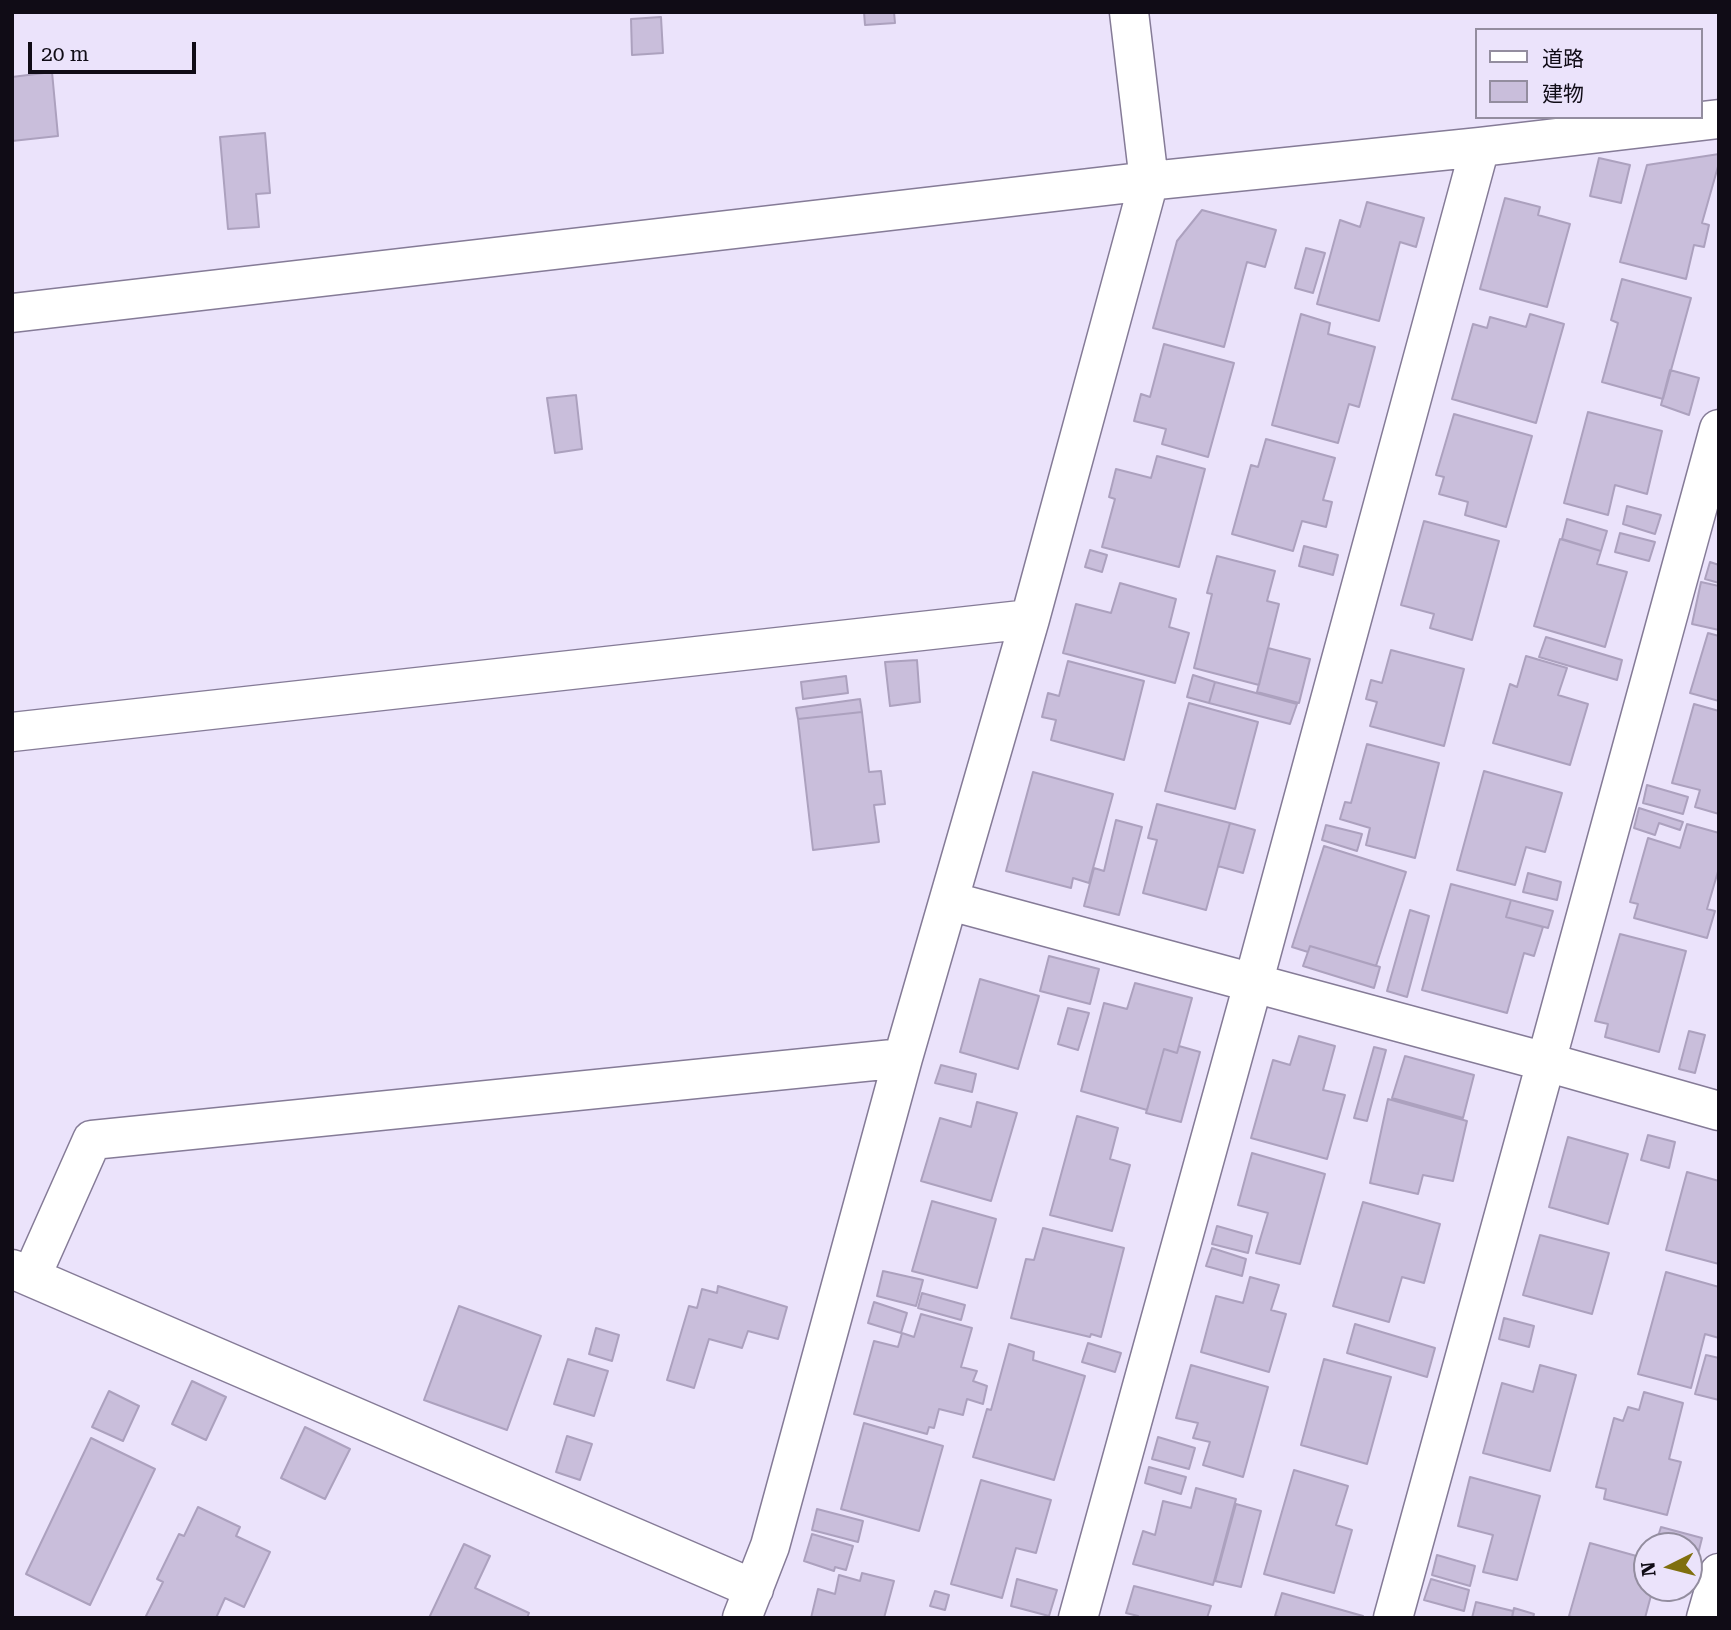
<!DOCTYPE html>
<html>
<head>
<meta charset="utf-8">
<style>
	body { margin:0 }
	#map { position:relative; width:1731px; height:1630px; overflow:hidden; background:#ebe3fb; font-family:"Roboto Serif","Noto Sans JP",serif }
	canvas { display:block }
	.frame { position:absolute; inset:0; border:14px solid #100c16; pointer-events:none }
	.legend { position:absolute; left:1475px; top:28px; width:228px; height:91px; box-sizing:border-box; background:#ebe3fb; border:2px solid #938d9f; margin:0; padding:9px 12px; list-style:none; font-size:21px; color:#100c16 }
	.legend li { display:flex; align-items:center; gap:14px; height:35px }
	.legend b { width:35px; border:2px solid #938d9f }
	.north { position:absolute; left:1633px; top:1532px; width:70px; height:70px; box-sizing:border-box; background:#ebe3fb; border:2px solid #938d9f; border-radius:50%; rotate:264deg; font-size:19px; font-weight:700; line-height:28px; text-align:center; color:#100c16 }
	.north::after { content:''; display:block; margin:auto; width:24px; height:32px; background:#806f0e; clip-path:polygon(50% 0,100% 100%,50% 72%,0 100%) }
	.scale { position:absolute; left:28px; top:42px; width:168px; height:32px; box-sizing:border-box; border:4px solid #100c16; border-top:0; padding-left:9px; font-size:21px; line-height:24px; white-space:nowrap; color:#100c16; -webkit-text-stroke:5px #ebe3fb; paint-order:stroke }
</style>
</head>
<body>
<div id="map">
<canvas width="1731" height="1630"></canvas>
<div class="frame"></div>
<ul class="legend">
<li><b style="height:9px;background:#fff"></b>道路</li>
<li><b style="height:19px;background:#c9bedb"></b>建物</li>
</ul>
<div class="north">N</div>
<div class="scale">20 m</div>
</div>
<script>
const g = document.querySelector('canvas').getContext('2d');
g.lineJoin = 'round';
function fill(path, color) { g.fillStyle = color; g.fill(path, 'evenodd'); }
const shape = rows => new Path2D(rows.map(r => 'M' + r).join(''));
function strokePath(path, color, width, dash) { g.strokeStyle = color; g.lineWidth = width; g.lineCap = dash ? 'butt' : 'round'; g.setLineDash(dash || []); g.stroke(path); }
const building = shape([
	[864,12,894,12,895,23,865,25,864,12],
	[661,17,663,53,632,55,631,19,661,17],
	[52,72,58,136,12,141,12,77,52,72],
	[265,133,270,193,256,194,259,227,228,229,220,137,265,133],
	[1719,154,1719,163,1702,223,1709,225,1704,247,1694,245,1686,279,1620,262,1647,165,1719,154],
	[1599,158,1630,165,1621,203,1590,196,1599,158],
	[1505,198,1540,207,1538,215,1570,224,1547,307,1480,289,1505,198],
	[1367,202,1424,218,1416,247,1400,242,1379,321,1317,304,1340,220,1360,227,1367,202],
	[1202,210,1276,230,1265,267,1247,262,1224,347,1153,328,1177,241,1202,210],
	[1306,248,1325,253,1313,293,1295,288,1306,248],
	[1622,279,1691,298,1663,399,1602,382,1618,323,1611,320,1622,279],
	[1301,314,1330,323,1328,334,1375,347,1359,407,1349,404,1338,443,1272,425,1301,314],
	[1530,314,1564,324,1536,423,1452,399,1473,324,1487,328,1490,317,1526,327,1530,314],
	[1164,344,1234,363,1208,457,1162,444,1166,429,1134,421,1141,394,1150,397,1164,344],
	[1670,370,1699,378,1689,415,1661,405,1670,370],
	[576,395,582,449,555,453,547,398,576,395],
	[1588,412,1662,431,1647,494,1615,485,1608,515,1564,503,1588,412],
	[1454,414,1532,436,1506,527,1465,515,1468,502,1439,494,1444,477,1436,475,1454,414],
	[1266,439,1335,458,1323,500,1332,502,1326,527,1302,521,1293,551,1232,534,1251,465,1258,467,1266,439],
	[1157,456,1205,469,1179,567,1102,547,1115,499,1109,497,1116,469,1151,478,1157,456],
	[1627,506,1661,515,1655,534,1623,524,1627,506],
	[1567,519,1607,531,1601,551,1562,539,1567,519],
	[1424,521,1499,541,1472,640,1430,628,1434,614,1401,605,1424,521],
	[1620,533,1655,542,1649,561,1615,552,1620,533],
	[1560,539,1601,551,1597,564,1627,572,1605,647,1534,626,1560,539],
	[1304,546,1338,555,1333,575,1299,566,1304,546],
	[1090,550,1107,555,1102,572,1085,567,1090,550],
	[1217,556,1275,571,1267,601,1279,604,1259,685,1194,668,1212,594,1207,593,1217,556],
	[1710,562,1719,565,1719,583,1705,579,1710,562],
	[1701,582,1719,586,1719,630,1692,624,1701,582],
	[1120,583,1176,599,1169,627,1189,633,1175,683,1063,653,1076,604,1111,613,1120,583],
	[1708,633,1719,636,1719,701,1690,693,1708,633],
	[1546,637,1622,660,1617,680,1539,657,1546,637],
	[1268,648,1310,659,1299,703,1257,692,1268,648],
	[1391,650,1464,669,1444,746,1370,726,1377,702,1366,699,1371,680,1382,683,1391,650],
	[1526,656,1567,668,1558,695,1588,704,1570,765,1493,743,1510,684,1517,687,1526,656],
	[917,660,920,702,890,706,885,662,917,660],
	[1068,661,1144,681,1124,760,1051,740,1056,720,1042,717,1048,693,1059,696,1068,661],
	[1193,675,1215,682,1209,703,1187,697,1193,675],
	[846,676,848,693,803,699,801,682,846,676],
	[1215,682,1297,704,1290,724,1209,703,1215,682],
	[860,699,862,712,798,719,796,708,860,699],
	[1189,703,1258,722,1235,809,1165,791,1189,703],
	[1694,704,1719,711,1719,814,1695,807,1700,790,1672,783,1694,704],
	[862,712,869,772,881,771,885,804,874,805,879,842,813,850,798,719,862,712],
	[1367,744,1439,763,1415,858,1366,845,1370,828,1340,819,1345,802,1351,803,1367,744],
	[1484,771,1562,793,1545,852,1526,847,1515,885,1457,870,1484,771],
	[1033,772,1113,794,1089,883,1073,878,1071,888,1006,871,1033,772],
	[1647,785,1688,797,1683,814,1643,803,1647,785],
	[1157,804,1230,823,1206,910,1143,893,1157,840,1148,838,1157,804],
	[1639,808,1683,822,1680,830,1659,823,1655,835,1634,828,1639,808],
	[1116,820,1142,827,1119,915,1084,906,1094,868,1104,871,1116,820],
	[1230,823,1255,830,1243,873,1218,866,1230,823],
	[1687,824,1719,833,1719,868,1707,909,1715,911,1707,938,1634,918,1638,904,1630,902,1648,838,1680,848,1687,824],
	[1326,825,1362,834,1357,851,1322,840,1326,825],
	[1324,846,1406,872,1376,966,1310,946,1308,952,1292,947,1324,846],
	[1528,873,1561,882,1557,900,1523,892,1528,873],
	[1451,884,1511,900,1506,917,1543,927,1534,956,1524,953,1507,1013,1422,990,1451,884],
	[1511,900,1553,911,1548,928,1506,917,1511,900],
	[1410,910,1429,916,1407,997,1387,991,1410,910],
	[1620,934,1686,951,1659,1052,1605,1037,1608,1024,1595,1021,1620,934],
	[1310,946,1380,967,1374,988,1303,966,1310,946],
	[1049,956,1099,969,1090,1004,1040,991,1049,956],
	[980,979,1039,996,1018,1069,960,1052,980,979],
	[1135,983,1192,998,1177,1053,1164,1049,1147,1110,1081,1091,1104,1003,1127,1009,1135,983],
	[1068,1008,1089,1013,1078,1050,1058,1044,1068,1008],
	[1689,1031,1705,1035,1695,1073,1679,1069,1689,1031],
	[1299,1036,1335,1046,1323,1090,1345,1095,1327,1159,1251,1138,1273,1060,1290,1065,1299,1036],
	[1179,1046,1200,1052,1181,1122,1146,1113,1164,1049,1177,1053,1179,1046],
	[1374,1047,1386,1050,1367,1121,1354,1118,1374,1047],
	[1405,1056,1474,1075,1463,1118,1392,1098,1405,1056],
	[941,1065,976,1074,972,1092,935,1083,941,1065],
	[1388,1099,1467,1121,1453,1181,1423,1175,1418,1194,1370,1183,1388,1099],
	[977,1102,1017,1113,991,1201,921,1181,940,1118,971,1127,977,1102],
	[1077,1116,1118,1128,1110,1159,1130,1165,1112,1231,1050,1215,1077,1116],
	[1648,1135,1675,1142,1669,1168,1641,1160,1648,1135],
	[1568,1137,1628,1154,1608,1224,1549,1207,1568,1137],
	[1252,1153,1325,1174,1300,1264,1256,1253,1268,1213,1238,1205,1252,1153],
	[1687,1172,1719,1181,1719,1264,1666,1250,1687,1172],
	[932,1201,996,1219,977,1288,912,1271,932,1201],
	[1363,1202,1440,1224,1424,1283,1402,1277,1389,1322,1333,1306,1363,1202],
	[1217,1226,1252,1236,1248,1253,1212,1244,1217,1226],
	[1043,1228,1124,1248,1101,1337,1091,1334,1090,1337,1011,1318,1026,1259,1034,1260,1043,1228],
	[1540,1235,1609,1253,1592,1314,1523,1295,1540,1235],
	[1212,1248,1246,1259,1242,1276,1206,1266,1212,1248],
	[883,1271,923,1280,916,1306,877,1296,883,1271],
	[1666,1272,1719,1287,1719,1338,1705,1334,1691,1388,1638,1374,1666,1272],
	[1250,1277,1279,1285,1271,1310,1286,1314,1269,1372,1201,1352,1216,1296,1243,1303,1250,1277],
	[718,1286,787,1307,778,1339,748,1331,742,1348,709,1339,694,1388,667,1380,689,1306,697,1308,702,1289,717,1293,718,1286],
	[922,1293,965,1305,961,1320,918,1308,922,1293],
	[874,1302,907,1313,901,1333,868,1323,874,1302],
	[459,1306,541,1336,507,1430,424,1400,459,1306],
	[921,1314,972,1328,961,1367,977,1371,973,1381,987,1386,983,1404,967,1399,963,1415,939,1409,934,1428,929,1427,927,1434,854,1414,874,1341,898,1347,902,1333,914,1337,921,1314],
	[1504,1318,1534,1326,1529,1347,1499,1339,1504,1318],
	[1355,1324,1435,1348,1427,1377,1347,1353,1355,1324],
	[596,1328,619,1335,612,1361,589,1354,596,1328],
	[1088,1343,1121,1353,1115,1372,1082,1362,1088,1343],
	[1009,1344,1034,1352,1033,1360,1085,1376,1054,1480,973,1457,987,1409,991,1410,1009,1344],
	[1706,1355,1719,1358,1719,1400,1695,1394,1706,1355],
	[568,1359,608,1371,594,1416,554,1404,568,1359],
	[1324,1359,1391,1377,1367,1464,1301,1445,1324,1359],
	[1191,1365,1268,1387,1243,1477,1203,1465,1210,1442,1193,1438,1198,1423,1176,1418,1191,1365],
	[1540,1365,1576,1375,1550,1471,1483,1453,1502,1383,1533,1392,1540,1365],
	[192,1381,226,1397,206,1440,172,1424,192,1381],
	[109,1391,139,1406,123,1441,92,1427,109,1391],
	[1644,1392,1683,1403,1669,1459,1681,1462,1667,1515,1604,1499,1606,1489,1596,1487,1614,1418,1623,1421,1628,1407,1639,1410,1644,1392],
	[864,1423,943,1446,919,1531,841,1509,864,1423],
	[305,1427,350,1449,325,1499,281,1478,305,1427],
	[567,1436,592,1444,580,1480,556,1472,567,1436],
	[1158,1437,1195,1448,1189,1469,1152,1459,1158,1437],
	[91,1438,155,1469,90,1605,26,1574,91,1438],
	[1149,1467,1186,1477,1181,1494,1145,1483,1149,1467],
	[1294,1470,1348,1486,1336,1525,1352,1530,1334,1593,1264,1574,1294,1470],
	[1470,1477,1540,1496,1517,1580,1483,1572,1493,1535,1458,1526,1470,1477],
	[981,1480,1051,1500,1036,1553,1016,1548,1002,1598,951,1584,981,1480],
	[1196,1488,1236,1499,1213,1585,1133,1564,1143,1531,1155,1535,1163,1501,1191,1508,1196,1488],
	[1236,1504,1261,1511,1241,1587,1215,1581,1236,1504],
	[198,1507,240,1527,236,1536,270,1552,244,1607,225,1598,216,1618,145,1618,163,1582,157,1579,179,1534,184,1536,198,1507],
	[817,1509,863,1521,858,1542,812,1530,817,1509],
	[1661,1527,1702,1538,1697,1558,1689,1556,1689,1546,1655,1546,1661,1527],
	[812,1534,853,1546,846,1570,835,1567,834,1571,804,1561,812,1534],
	[1590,1543,1640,1557,1635,1576,1647,1579,1647,1588,1653,1588,1645,1618,1574,1618,1569,1616,1590,1543],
	[464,1544,490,1556,475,1588,529,1613,527,1618,429,1618,464,1544],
	[1437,1555,1475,1566,1470,1586,1432,1575,1437,1555],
	[862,1573,894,1581,884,1618,811,1618,818,1589,835,1594,839,1575,860,1581,862,1573],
	[1017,1579,1057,1590,1049,1616,1011,1606,1017,1579],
	[1431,1579,1469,1590,1464,1611,1424,1600,1431,1579],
	[1134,1586,1211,1606,1207,1618,1137,1618,1138,1616,1126,1613,1134,1586],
	[935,1591,949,1595,945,1610,930,1606,935,1591],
	[1282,1593,1363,1616,1363,1618,1283,1618,1275,1616,1282,1593],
	[1476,1602,1513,1611,1512,1618,1472,1618,1476,1602],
	[1514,1608,1534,1614,1533,1618,1512,1618,1514,1608]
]);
fill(building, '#c9bedb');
strokePath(building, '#aca1be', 2);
const minor = shape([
	[12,313,1149,181,1480,147,1719,119],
	[12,732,1030,619],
	[950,901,1546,1062,1719,1111],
	[12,1269,754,1589],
	[31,1277,92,1140,903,1058],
	[742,1618,770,1546,903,1058,1030,619,1149,181,1129,12],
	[1078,1618,1253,984,1480,147],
	[1393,1618,1546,1062,1719,429],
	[1706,1618,1719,1573]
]);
strokePath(minor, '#857b97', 41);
strokePath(minor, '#fff', 38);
</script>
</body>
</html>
